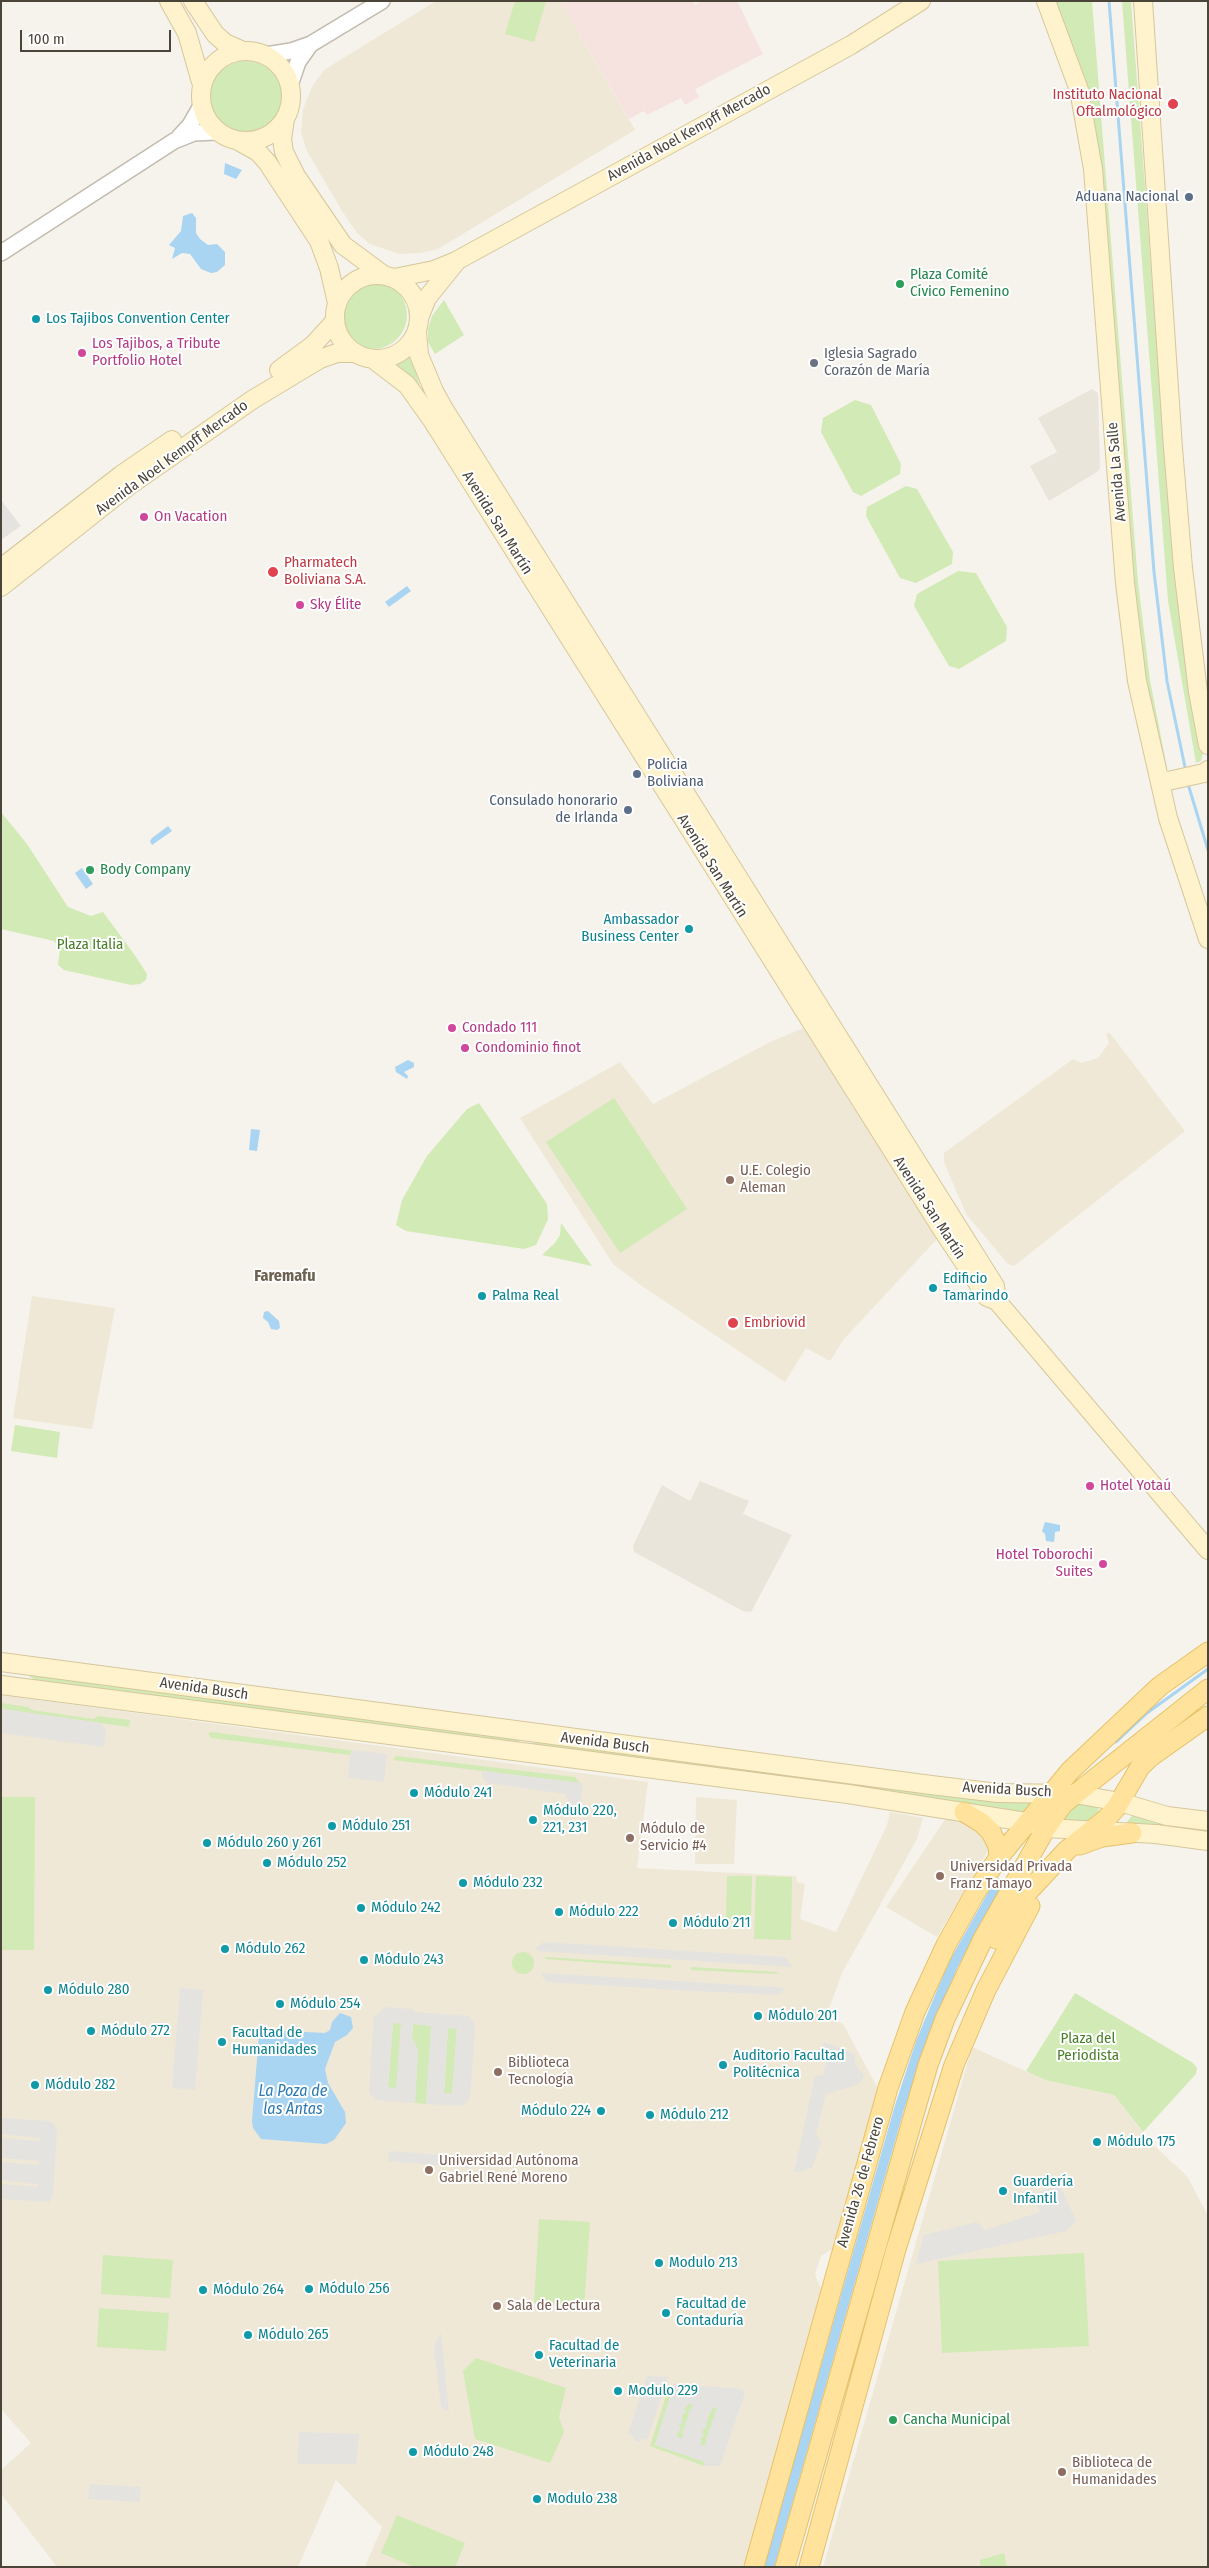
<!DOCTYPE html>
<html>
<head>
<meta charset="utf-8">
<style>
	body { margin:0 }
	#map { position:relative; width:1209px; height:2568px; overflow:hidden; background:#f6f3ec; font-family:"Fira Sans Condensed",sans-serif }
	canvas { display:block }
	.frame { position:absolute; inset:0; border:2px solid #4b4439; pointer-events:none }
	.scale { position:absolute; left:20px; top:30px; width:151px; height:22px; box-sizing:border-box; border:2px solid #4b4439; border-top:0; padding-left:6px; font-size:15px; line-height:18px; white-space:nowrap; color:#4b4439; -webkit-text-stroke:4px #fff; paint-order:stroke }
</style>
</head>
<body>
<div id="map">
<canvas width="1209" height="2568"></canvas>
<div class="frame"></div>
<div class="scale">100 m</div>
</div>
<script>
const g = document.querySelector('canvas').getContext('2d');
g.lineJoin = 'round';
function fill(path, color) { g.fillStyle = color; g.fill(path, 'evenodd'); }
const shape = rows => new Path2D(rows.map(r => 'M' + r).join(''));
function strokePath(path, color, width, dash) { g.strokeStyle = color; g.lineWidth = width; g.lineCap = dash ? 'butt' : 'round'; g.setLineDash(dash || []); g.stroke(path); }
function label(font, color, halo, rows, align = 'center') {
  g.font = font + ' "Fira Sans Condensed",sans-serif'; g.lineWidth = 4; g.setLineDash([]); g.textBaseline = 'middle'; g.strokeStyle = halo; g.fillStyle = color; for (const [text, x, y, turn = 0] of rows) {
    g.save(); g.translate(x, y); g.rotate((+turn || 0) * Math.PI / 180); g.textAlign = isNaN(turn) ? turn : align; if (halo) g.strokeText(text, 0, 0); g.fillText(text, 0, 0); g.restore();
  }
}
fill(shape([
	[1092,389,1098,393,1100,468,1097,472,1049,501,1030,466,1057,452,1038,418],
	[700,1481,749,1501,743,1514,792,1535,751,1612,743,1611,634,1552,633,1546,662,1485,690,1501]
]), '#eae5da');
fill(shape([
	[436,1,560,1,635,130,438,249,421,253,399,254,370,244,357,233,342,211,307,151,301,132,303,109,313,85,324,70],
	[804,1028,853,1107,866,1123,937,1239,844,1339,830,1361,806,1348,785,1382,642,1286,613,1264,520,1118,620,1062,653,1104,772,1041],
	[1109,1032,1185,1131,1014,1266,1008,1264,966,1214,944,1162,944,1153,1073,1059,1081,1063,1098,1058,1109,1043,1106,1034],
	[32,1296,115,1308,92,1429,13,1418],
	[1,1695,648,1782,637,1868,796,1876,797,1882,805,1884,800,1919,836,1932,887,1825,890,1812,923,1818,917,1839,842,1973,826,2017,843,2024,880,2092,834,2248,821,2256,815,2275,822,2291,745,2567,365,2567,382,2527,336,2480,298,2567,57,2567,1,2494,1,2470,31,2443,1,2409],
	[696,1797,737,1800,734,1864,695,1864],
	[948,1815,969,1820,992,1844,937,1937,886,1907],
	[972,2047,1045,2080,1114,2095,1150,2142,1187,2176,1208,2216,1208,2567,823,2567]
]), '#efe8d6');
fill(shape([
	[560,1,693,1,695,5,701,1,737,1,763,54,695,89,699,97,685,105,681,98,647,115,644,111,629,119]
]), '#f6e3e0');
fill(shape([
	[515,1,546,1,534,42,505,34],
	[1053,1,1092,1,1138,582,1150,680,1167,768,1161,767,1152,727,1132,591,1101,194],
	[1122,1,1131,1,1154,307,1158,324,1174,565,1184,650,1203,754,1201,761,1196,763,1168,601],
	'210 97a36 36 0 1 1 72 0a36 36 0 1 1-72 0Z',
	'339 315a34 34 0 1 1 68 0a34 34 0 1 1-68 0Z',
	[444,300,464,335,435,354,428,342,428,329,432,316],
	[410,354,420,386,394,364],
	[855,400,871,405,901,464,900,474,861,496,853,492,821,432,823,418],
	[906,486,917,489,953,552,952,564,916,583,900,578,866,516,867,507],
	[958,571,976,573,1007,627,1006,641,959,669,949,666,914,606,917,594],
	[1,812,27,844,68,907,91,916,103,912,134,954,147,974,146,980,140,984,131,985,64,970,58,965,60,948,54,941,1,929],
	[614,1098,687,1209,620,1253,546,1142],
	[479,1103,547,1204,548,1219,536,1245,524,1249,406,1231,396,1225,402,1200,427,1156,467,1109],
	[561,1223,592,1266,542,1255,555,1243,560,1235],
	[15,1425,60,1432,57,1458,11,1451],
	[32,1673,519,1738,519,1742,515,1744,35,1680,29,1676],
	[1,1703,28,1707,32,1710,93,1719,98,1716,130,1720,129,1727,1,1709],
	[212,1732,379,1754,382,1759,211,1738,208,1733],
	[534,1740,838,1780,837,1785,535,1746,533,1744],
	[396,1756,575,1777,580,1783,393,1760],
	[863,1784,1033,1800,1024,1812,863,1790],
	[1,1797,35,1797,34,1950,1,1950],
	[1070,1803,1097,1803,1099,1812,1087,1824,1060,1820],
	[1134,1813,1187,1826,1186,1831,1124,1826],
	[727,1876,752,1876,751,1920,726,1919],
	[756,1876,792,1877,791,1940,754,1939],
	'512 1963a11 11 0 1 1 22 0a11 11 0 1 1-22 0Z',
	[545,1957,671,1965,671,1968,545,1959],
	[691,1967,777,1972,777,1974,691,1970],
	[1075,1993,1193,2063,1197,2068,1196,2074,1143,2132,1114,2095,1045,2080,1026,2071],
	[393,2023,401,2023,397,2088,388,2088],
	[413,2024,432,2026,426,2104,415,2103,418,2050,412,2038],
	[448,2028,457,2028,452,2094,444,2093],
	[539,2219,590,2222,584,2307,534,2304],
	[1084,2253,1089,2346,942,2353,938,2261],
	[103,2255,173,2260,170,2298,101,2294],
	[99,2308,169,2313,166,2351,97,2347],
	[476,2358,566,2388,559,2417,564,2432,550,2463,475,2439,463,2371],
	[668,2390,671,2394,655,2445,706,2462,704,2466,650,2446],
	[690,2402,693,2406,683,2437,680,2439,676,2435,684,2409],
	[714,2406,718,2410,706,2445,701,2446,699,2443,705,2422],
	[397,2515,465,2543,455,2567,414,2567,381,2553],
	[1004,2553,1007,2567,980,2567,980,2560]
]), '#d2eab5');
fill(shape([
	[1,500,21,526,1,540],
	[2,1709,101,1723,106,1731,104,1747,1,1733],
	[351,1750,387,1754,384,1782,348,1778],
	[482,1771,583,1783,581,1802,578,1810,574,1810,565,1794,487,1783,482,1776],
	[544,1942,785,1957,793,1967,538,1951,536,1948],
	[542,1973,677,1981,786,1988,778,1995,677,1990,548,1982,541,1975],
	[180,1988,203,1990,195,2090,172,2088],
	[385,2007,412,2009,415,2012,469,2016,475,2025,470,2099,463,2105,455,2106,426,2104,431,2026,413,2024,412,2038,418,2049,415,2103,376,2100,369,2093,374,2017],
	[393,2023,401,2024,396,2088,388,2087],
	[448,2028,457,2029,452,2093,444,2093],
	[824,2042,855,2054,855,2065,864,2075,863,2079,857,2085,826,2094,816,2134,821,2142,812,2168,794,2173,815,2076,823,2075,826,2062,820,2056],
	[1,2118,49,2121,54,2124,57,2130,53,2195,49,2202,1,2199,1,2184,37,2187,38,2184,1,2180,1,2162,38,2165,39,2161,1,2158,1,2138,40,2141,41,2138,1,2134],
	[389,2151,467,2157,470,2165,469,2168,388,2161],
	[1060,2185,1076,2221,1066,2231,916,2264,924,2235,977,2222,985,2230,1040,2212,1033,2194],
	[441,2333,449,2411,441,2407,434,2345],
	[647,2376,668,2377,647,2440,641,2438,640,2442,633,2440,634,2436,628,2434],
	[675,2384,742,2389,745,2393,720,2466,704,2466,705,2462,655,2445,671,2394,668,2390],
	[689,2403,693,2406,688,2413,689,2417,685,2423,686,2427,683,2428,683,2437,680,2439,676,2435,681,2428,679,2424,682,2423,682,2415,686,2412,684,2409],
	[714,2406,718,2410,715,2411,714,2419,711,2421,712,2424,708,2431,709,2434,706,2436,706,2445,701,2446,701,2437,704,2436,702,2432,707,2425,706,2422,709,2420,707,2417],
	[299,2432,359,2434,356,2464,297,2464],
	[90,2484,141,2487,140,2502,88,2499]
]), '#e5e3e0');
fill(shape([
	[225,163,242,170,236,179,224,174],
	[192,213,196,218,196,233,200,239,208,245,217,244,225,252,225,265,217,272,211,273,201,269,190,254,182,253,172,259,175,248,169,245,181,231,183,216],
	[407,586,411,591,389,607,385,602],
	[168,826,172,831,152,845,150,841,152,838],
	[82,868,93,884,86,889,75,873],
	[408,1060,414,1063,414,1067,404,1072,408,1076,407,1079,396,1072,395,1067],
	[251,1129,260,1130,257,1151,249,1150],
	[268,1311,279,1321,280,1328,277,1330,271,1329,268,1322,263,1318,264,1312],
	[1045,1522,1060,1525,1060,1531,1055,1532,1054,1542,1046,1541,1045,1534,1042,1531],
	[340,2013,351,2017,353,2028,347,2035,335,2042,325,2069,328,2083,345,2112,346,2123,334,2140,326,2144,261,2139,253,2128,252,2121,259,2035,267,2030,325,2033,330,2030,332,2022]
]), '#a9d4f2');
strokePath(shape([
	[1109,1,1154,572,1167,681,1186,772],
	[1188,784,1208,850],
	[1116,1742,1147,1713,1208,1669]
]), '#a9d4f2', 3);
strokePath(shape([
	[769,2567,899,2109,921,2042,953,1965,999,1883]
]), '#a9d4f2', 10);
const tertiary = shape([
	[266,55,291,51,311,44,382,1],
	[290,85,298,62,310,45],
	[179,137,190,125,201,106],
	[1,253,174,141,194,133,216,132]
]);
const secondary = shape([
	[169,1,187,33,201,82],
	[193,1,215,34,225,43,243,51],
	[1046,1,1079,90,1093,169,1125,583,1137,681,1168,818,1208,939],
	[1143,1,1173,448,1183,568,1198,692,1208,745],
	'201 96a45 45 0 1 1 90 0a45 45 0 1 1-90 0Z',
	[285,119,282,139,284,152,296,176,343,245,385,276],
	[240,142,258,152,267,162,319,241,329,268,337,303],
	'335 317a42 42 0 1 1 84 0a42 42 0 1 1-84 0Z',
	[394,278,434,270,456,261,851,45,921,1],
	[419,318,427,298,456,262],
	[417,332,419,355,434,391,444,409,995,1286,997,1301],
	[373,359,407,385,432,420,943,1231,987,1297,997,1301,1208,1550],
	[279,370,313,345,335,321],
	[1,568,121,475,172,440],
	[1,587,130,485,252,400,320,359,337,353,354,353],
	[1160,779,1168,781,1204,773,1208,770],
	[1,1662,931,1785,998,1793,1075,1794,1120,1802,1167,1816,1208,1821],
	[1,1685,848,1794,1026,1822,1046,1828,1156,1834,1208,1841]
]);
const primary = shape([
	[964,1812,982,1823,991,1832,998,1846,999,1857],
	[1080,1845,1102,1837,1132,1833],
	[996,1939,1025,1895,1067,1850,1106,1819,1116,1808,1140,1767,1149,1758,1208,1716],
	[754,2567,888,2088,915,2012,946,1945,975,1893,999,1857,1070,1771,1160,1686,1208,1652],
	[785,2567,928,2065,945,2019,983,1939,1046,1828,1063,1804,1208,1689],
	[809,2567,896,2249,954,2065,986,1990,1030,1906]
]);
strokePath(tertiary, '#c2bbae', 18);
strokePath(secondary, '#d6c79b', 20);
strokePath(primary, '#e6c16a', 21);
strokePath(tertiary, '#fff', 15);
strokePath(secondary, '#fff3cd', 18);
strokePath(primary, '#ffe39c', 19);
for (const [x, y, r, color] of [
	[1173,104,6,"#e0444e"],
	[1189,197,5,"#5c6f8a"],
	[900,284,5,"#2e9e5b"],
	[36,319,5,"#0f9aa8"],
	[82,353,5,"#d1479c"],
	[814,363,5,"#6b7280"],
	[144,517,5,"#d1479c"],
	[273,572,6,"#e0444e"],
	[300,605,5,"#d1479c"],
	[637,774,5,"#5c6f8a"],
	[628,810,5,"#5c6f8a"],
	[90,870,5,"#2e9e5b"],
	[689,929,5,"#0f9aa8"],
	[452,1028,5,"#d1479c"],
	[465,1048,5,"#d1479c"],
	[730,1180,5,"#8d6e63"],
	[933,1288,5,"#0f9aa8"],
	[482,1296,5,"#0f9aa8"],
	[733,1323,6,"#e0444e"],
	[1090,1486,5,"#d1479c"],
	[1103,1564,5,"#d1479c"],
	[414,1793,5,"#0f9aa8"],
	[533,1820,5,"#0f9aa8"],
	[332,1826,5,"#0f9aa8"],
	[630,1838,5,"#8d6e63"],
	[207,1843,5,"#0f9aa8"],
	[267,1863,5,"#0f9aa8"],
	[940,1876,5,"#8d6e63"],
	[463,1883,5,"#0f9aa8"],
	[361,1908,5,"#0f9aa8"],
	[559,1912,5,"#0f9aa8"],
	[673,1923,5,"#0f9aa8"],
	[225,1949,5,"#0f9aa8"],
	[364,1960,5,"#0f9aa8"],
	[48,1990,5,"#0f9aa8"],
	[280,2004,5,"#0f9aa8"],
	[758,2016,5,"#0f9aa8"],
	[91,2031,5,"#0f9aa8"],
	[222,2042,5,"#0f9aa8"],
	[723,2065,5,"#0f9aa8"],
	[498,2072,5,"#8d6e63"],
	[35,2085,5,"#0f9aa8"],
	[601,2111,5,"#0f9aa8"],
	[650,2115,5,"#0f9aa8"],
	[1097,2142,5,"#0f9aa8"],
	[429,2170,5,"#8d6e63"],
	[1003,2191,5,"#0f9aa8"],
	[659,2263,5,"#0f9aa8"],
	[309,2289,5,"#0f9aa8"],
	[203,2290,5,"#0f9aa8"],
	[497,2306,5,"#8d6e63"],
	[666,2313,5,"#0f9aa8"],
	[248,2335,5,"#0f9aa8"],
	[539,2355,5,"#0f9aa8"],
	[618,2391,5,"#0f9aa8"],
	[893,2420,5,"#2e9e5b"],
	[413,2452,5,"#0f9aa8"],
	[1062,2472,5,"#8d6e63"],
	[537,2499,5,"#0f9aa8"]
]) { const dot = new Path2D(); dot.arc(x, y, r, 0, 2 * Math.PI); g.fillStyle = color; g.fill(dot); strokePath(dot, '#fff', 2); }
label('15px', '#be3a42', '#fff', [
	["Instituto Nacional",1162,95,"right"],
	["Oftalmológico",1162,112,"right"],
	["Pharmatech",284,563],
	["Boliviana S.A.",284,580],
	["Embriovid",744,1323]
], 'left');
label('15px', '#4b4439', '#fff', [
	["Avenida Noel Kempff Mercado",689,133,-29],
	["Avenida Noel Kempff Mercado",172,458,-36],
	["Avenida La Salle",1117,472,-95],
	["Avenida San Martín",497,523,58],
	["Avenida San Martín",712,866,58],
	["Avenida San Martín",929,1208,57],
	["Avenida Busch",204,1689,8],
	["Avenida Busch",605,1743,7],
	["Avenida Busch",1007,1790,3],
	["Avenida 26 de Febrero",861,2182,-74]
]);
label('15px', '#4e5e75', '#fff', [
	["Aduana Nacional",1179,197],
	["Policia",647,765,"left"],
	["Boliviana",647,782,"left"],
	["Consulado honorario",618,801],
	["de Irlanda",618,818]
], 'right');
label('15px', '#27864d', '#fff', [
	["Plaza Comité",910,275],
	["Cívico Femenino",910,292],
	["Body Company",100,870],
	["Cancha Municipal",903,2420]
], 'left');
label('15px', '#0d838f', '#fff', [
	["Los Tajibos Convention Center",46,319],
	["Ambassador",679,920,"right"],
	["Business Center",679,937,"right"],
	["Edificio",943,1279],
	["Tamarindo",943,1296],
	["Palma Real",492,1296],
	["Módulo 241",424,1793],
	["Módulo 220,",543,1811],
	["221, 231",543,1828],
	["Módulo 251",342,1826],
	["Módulo 260 y 261",217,1843],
	["Módulo 252",277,1863],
	["Módulo 232",473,1883],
	["Módulo 242",371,1908],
	["Módulo 222",569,1912],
	["Módulo 211",683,1923],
	["Módulo 262",235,1949],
	["Módulo 243",374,1960],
	["Módulo 280",58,1990],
	["Módulo 254",290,2004],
	["Módulo 201",768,2016],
	["Módulo 272",101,2031],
	["Facultad de",232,2033],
	["Humanidades",232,2050],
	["Auditorio Facultad",733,2056],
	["Politécnica",733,2073],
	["Módulo 282",45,2085],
	["Módulo 224",591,2111,"right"],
	["Módulo 212",660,2115],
	["Módulo 175",1107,2142],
	["Guardería",1013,2182],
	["Infantil",1013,2199],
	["Modulo 213",669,2263],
	["Módulo 256",319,2289],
	["Módulo 264",213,2290],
	["Facultad de",676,2304],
	["Contaduría",676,2321],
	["Módulo 265",258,2335],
	["Facultad de",549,2346],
	["Veterinaria",549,2363],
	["Modulo 229",628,2391],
	["Módulo 248",423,2452],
	["Modulo 238",547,2499]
], 'left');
label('15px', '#b23c85', '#fff', [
	["Los Tajibos, a Tribute",92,344],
	["Portfolio Hotel",92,361],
	["On Vacation",154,517],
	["Sky Élite",310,605],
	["Condado 111",462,1028],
	["Condominio finot",475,1048],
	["Hotel Yotaú",1100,1486],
	["Hotel Toborochi",1093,1555,"right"],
	["Suites",1093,1572,"right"]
], 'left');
label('15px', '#5b616d', '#fff', [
	["Iglesia Sagrado",824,354],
	["Corazón de María",824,371]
], 'left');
label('15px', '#4a7f2a', '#fff', [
	["Plaza Italia",90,945],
	["Plaza del",1088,2039],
	["Periodista",1088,2056]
]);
label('15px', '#785e54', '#fff', [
	["U.E. Colegio",740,1171],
	["Aleman",740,1188],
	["Módulo de",640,1829],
	["Servicio #4",640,1846],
	["Universidad Privada",950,1867],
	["Franz Tamayo",950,1884],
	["Biblioteca",508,2063],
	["Tecnología",508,2080],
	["Universidad Autónoma",439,2161],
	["Gabriel René Moreno",439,2178],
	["Sala de Lectura",507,2306],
	["Biblioteca de",1072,2463],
	["Humanidades",1072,2480]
], 'left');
label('bold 16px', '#6e6250', '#fff', [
	["Faremafu",285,1277]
]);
label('italic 16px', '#2e7ab2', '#fff', [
	["La Poza de",293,2092],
	["las Antas",293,2110]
]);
</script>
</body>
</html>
